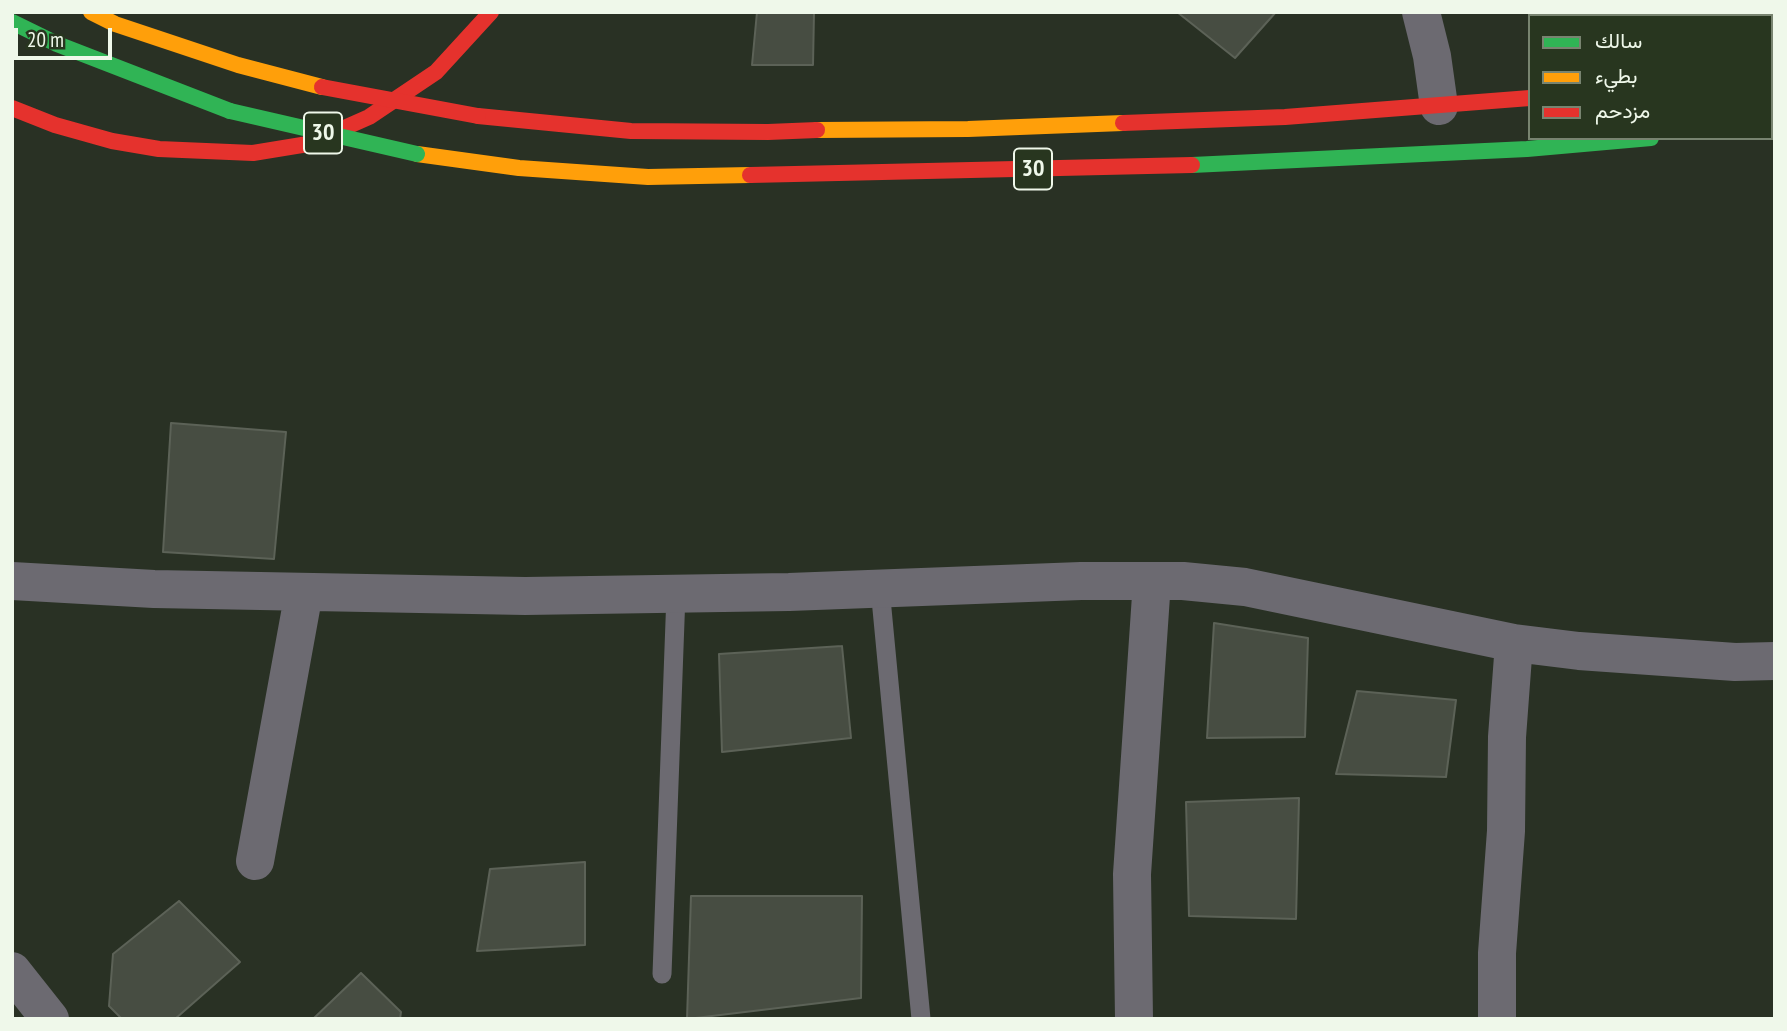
<!DOCTYPE html>
<html>
<head>
<meta charset="utf-8">
<style>
	body { margin:0 }
	#map { position:relative; width:1787px; height:1031px; overflow:hidden; background:#293124; font-family:"PT Sans Narrow",Vazirmatn,sans-serif }
	canvas { display:block }
	.frame { position:absolute; inset:0; border:14px solid #eff8ea; pointer-events:none }
	.legend { position:absolute; left:1528px; top:14px; width:245px; height:126px; box-sizing:border-box; background:#28361f; border:2px solid #788470; margin:0; padding:9px 12px; list-style:none; font-size:21px; color:#eff8ea }
	.legend li { display:flex; align-items:center; gap:14px; height:35px }
	.legend b { width:35px; border:2px solid #788470 }
	.scale { position:absolute; left:14px; top:28px; width:98px; height:32px; box-sizing:border-box; border:4px solid #eff8ea; border-top:0; padding-left:9px; font-size:21px; line-height:24px; white-space:nowrap; color:#eff8ea; -webkit-text-stroke:5px #28361f; paint-order:stroke }
</style>
</head>
<body>
<div id="map">
<canvas width="1787" height="1031"></canvas>
<div class="frame"></div>
<ul class="legend">
<li><b style="height:9px;background:#30b455"></b>سالك</li>
<li><b style="height:9px;background:#ff9f0a"></b>بطيء</li>
<li><b style="height:9px;background:#e5322d"></b>مزدحم</li>
</ul>
<div class="scale">20 m</div>
</div>
<script>
const g = document.querySelector('canvas').getContext('2d');
g.lineJoin = 'round';
function fill(path, color) { g.fillStyle = color; g.fill(path, 'evenodd'); }
const shape = rows => new Path2D(rows.map(r => 'M' + r).join(''));
function strokePath(path, color, width, dash) { g.strokeStyle = color; g.lineWidth = width; g.lineCap = dash ? 'butt' : 'round'; g.setLineDash(dash || []); g.stroke(path); }
function label(font, color, halo, rows, align = 'center') {
  g.font = font + ' "PT Sans Narrow",sans-serif'; g.lineWidth = 5; g.setLineDash([]); g.textBaseline = 'middle'; g.strokeStyle = halo; g.fillStyle = color; for (const [text, x, y, turn = 0] of rows) {
    g.save(); g.translate(x, y); g.rotate((+turn || 0) * Math.PI / 180); g.textAlign = isNaN(turn) ? turn : align; if (halo) g.strokeText(text, 0, 0); g.fillText(text, 0, 0); g.restore();
  }
}
const building = shape([
	[757,12,814,12,813,65,752,65,757,12],
	[1177,12,1276,12,1235,58,1177,12],
	[171,423,286,432,274,559,163,552,171,423],
	[1214,623,1308,638,1305,737,1207,738,1214,623],
	[842,646,851,738,722,752,719,654,842,646],
	[1357,691,1456,700,1446,777,1336,774,1357,691],
	[1299,798,1296,919,1189,916,1186,802,1299,798],
	[585,862,585,945,477,951,490,869,585,862],
	[691,896,862,896,861,998,687,1019,691,896],
	[179,901,240,962,175,1019,122,1019,109,1006,113,954,179,901],
	[361,973,401,1012,400,1019,313,1019,361,973]
]);
fill(building, '#474d42');
strokePath(building, '#5c6257', 2);
strokePath(shape([
	[880,588,921,1019],
	[662,974,676,594]
]), '#6c6a71', 19);
strokePath(shape([
	[1421,12,1432,56,1439,106],
	[1547,12,1553,16],
	[12,581,154,589,525,596,789,592,1081,581,1183,581,1245,587,1514,643,1579,651,1735,662,1775,661],
	[255,861,304,592],
	[12,971,50,1019],
	[1134,1019,1132,874,1152,581],
	[1497,1019,1497,953,1506,831,1507,737,1514,643]
]), '#6c6a71', 38);
strokePath(shape([
	[12,22,57,44,230,111],
	[1192,165,1527,149,1651,138]
]), '#30b455', 16);
strokePath(shape([
	[91,12,115,24,238,65,322,87],
	[1771,56,1775,55],
	[817,130,968,129,1123,123],
	[417,154,519,168,648,177,750,175]
]), '#ff9f0a', 16);
strokePath(shape([
	[12,108,55,125,112,141,159,149,253,153,308,144,369,117,436,72,491,12],
	[1771,114,1775,113],
	[478,116,631,131,768,132,817,130],
	[1123,123,1285,117,1530,98],
	[750,175,1192,165]
]), '#e5322d', 16);
strokePath(shape([
	[230,111,417,154]
]), '#30b455', 16);
strokePath(shape([
	[322,87,478,116]
]), '#e5322d', 16);
for (const [x, y, w] of [
	[323,133,38],
	[1033,169,38]
]) { const box = new Path2D(); box.roundRect(x - w / 2, y - 20.5, w, 41, 5); g.fillStyle = '#28361f'; g.fill(box); strokePath(box, '#eff8ea', 2); }
label('bold 24px', '#eff8ea', null, [
	["30",323,133],
	["30",1033,169]
]);
</script>
</body>
</html>
